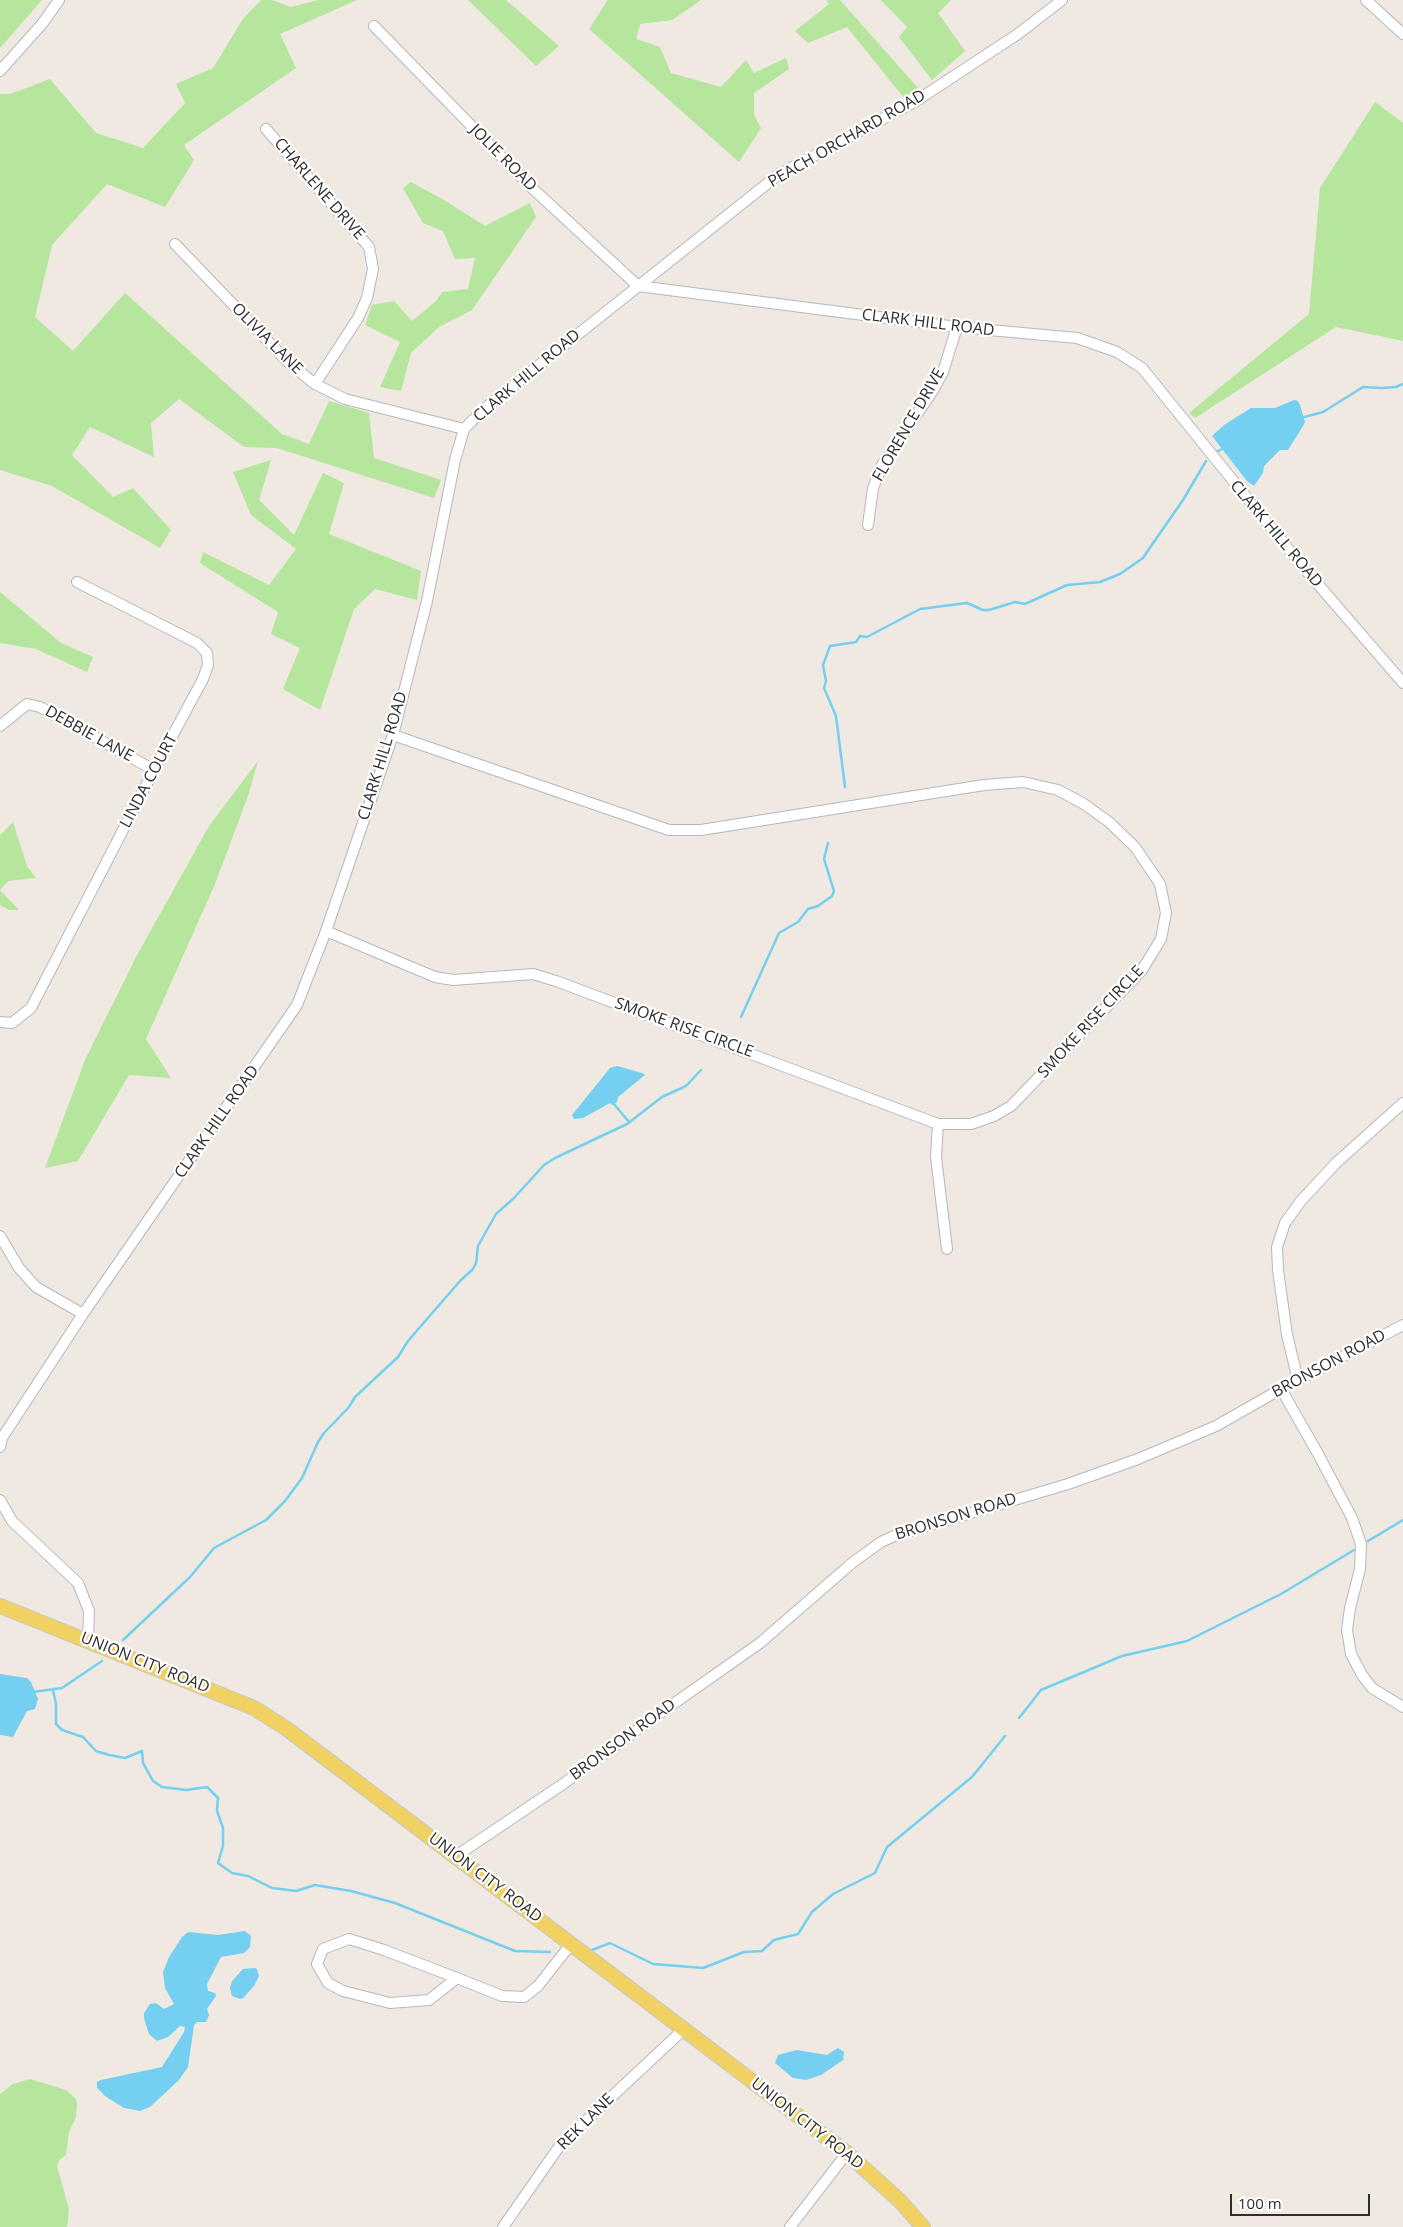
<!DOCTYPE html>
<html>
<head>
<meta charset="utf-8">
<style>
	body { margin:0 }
	#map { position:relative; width:1403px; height:2227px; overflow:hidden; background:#efe9e1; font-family:"Open Sans",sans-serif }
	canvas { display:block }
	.scale { position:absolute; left:1230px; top:2194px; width:140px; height:22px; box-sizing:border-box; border:2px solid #2e2e2e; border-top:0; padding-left:6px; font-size:15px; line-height:18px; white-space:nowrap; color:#2e2e2e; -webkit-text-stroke:4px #fff; paint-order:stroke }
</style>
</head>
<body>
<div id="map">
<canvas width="1403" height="2227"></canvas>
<div class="scale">100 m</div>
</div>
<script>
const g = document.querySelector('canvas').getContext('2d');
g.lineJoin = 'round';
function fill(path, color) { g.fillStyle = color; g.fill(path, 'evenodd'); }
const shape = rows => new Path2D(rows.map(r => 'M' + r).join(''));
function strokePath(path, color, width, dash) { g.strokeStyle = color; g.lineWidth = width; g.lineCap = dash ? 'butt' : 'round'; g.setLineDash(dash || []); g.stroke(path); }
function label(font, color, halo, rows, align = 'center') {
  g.font = font + ' "Open Sans",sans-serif'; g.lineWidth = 4.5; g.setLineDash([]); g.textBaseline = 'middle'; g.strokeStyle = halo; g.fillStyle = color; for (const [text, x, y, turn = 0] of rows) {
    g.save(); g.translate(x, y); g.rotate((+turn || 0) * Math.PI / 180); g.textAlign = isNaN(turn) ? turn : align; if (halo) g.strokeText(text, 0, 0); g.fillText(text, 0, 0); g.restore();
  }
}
fill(shape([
	[0,0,42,0,0,48],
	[261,0,272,0,291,7,318,0,357,0,280,34,296,68,184,145,194,160,165,207,107,184,52,245,35,317,73,351,125,293,282,434,309,444,329,401,369,413,374,458,441,480,434,498,277,448,244,447,179,399,151,423,154,457,90,427,72,455,113,497,133,488,171,530,160,548,52,486,0,470,0,94,10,94,50,79,96,133,143,148,185,103,176,84,213,68,243,19],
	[468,0,506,0,559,46,536,66],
	[608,0,701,0,672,20,640,24,636,39,660,47,671,73,721,87,746,60,754,73,786,58,789,69,754,93,754,115,761,128,739,162,589,29],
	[826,0,840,0,918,88,904,98,847,27,808,43,795,31,829,4],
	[881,0,951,0,938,13,965,51,932,80,899,37,907,27],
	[1375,102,1403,123,1403,341,1336,327,1195,418,1189,413,1309,314,1320,188],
	[411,182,444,200,485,226,530,203,536,217,472,310,439,327,411,353,401,391,380,387,400,342,365,325,372,305,394,301,412,321,436,301,442,292,468,289,475,258,455,259,443,231,423,223,403,188],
	[271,460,259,500,294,535,323,473,344,483,329,534,421,571,417,600,375,589,354,609,320,710,283,689,300,648,271,634,278,612,200,563,203,552,269,585,296,549,251,515,233,472],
	[0,592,61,643,93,657,87,672,36,649,0,643],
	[258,761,248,796,215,884,146,1039,171,1078,129,1075,78,1161,45,1168,85,1060,136,957,209,826],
	[13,822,27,866,36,878,8,881,0,890,19,910,9,910,0,905,0,835],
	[30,2079,66,2090,75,2098,77,2103,76,2117,69,2132,66,2155,59,2160,57,2166,69,2209,67,2227,0,2227,0,2094,13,2084]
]), '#b6e59e');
fill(shape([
	[1294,400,1298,401,1300,405,1305,422,1303,426,1288,450,1280,450,1264,466,1263,473,1254,486,1247,481,1212,436,1224,425,1251,408,1275,408],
	[617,1066,642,1073,645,1075,618,1097,617,1102,612,1105,610,1103,583,1118,574,1119,572,1115,610,1068],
	[0,1674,27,1678,31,1682,38,1699,35,1709,27,1711,13,1737,0,1735],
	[245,1931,251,1936,250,1947,244,1953,221,1957,207,1984,208,1991,215,1993,216,1996,207,2009,209,2015,206,2022,197,2022,194,2025,188,2067,179,2080,150,2107,140,2111,124,2108,105,2096,97,2088,97,2082,101,2080,162,2067,184,2032,185,2027,180,2026,168,2037,157,2041,149,2034,144,2018,144,2013,150,2004,156,2003,164,2009,174,2004,165,1988,163,1972,169,1957,182,1937,188,1932,218,1935],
	[254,1968,257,1969,259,1976,254,1986,243,1998,240,1999,232,1996,230,1988,232,1981,243,1969],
	[838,2048,844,2052,843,2060,821,2075,806,2080,793,2078,775,2063,778,2055,797,2050,827,2055]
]), '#75cff0');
strokePath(shape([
	[1301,418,1323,412,1363,387,1381,388,1396,387,1403,384],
	[1216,452,1224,448],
	[845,787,836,716,824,688,826,681,823,665,830,646,856,642,860,636,867,637,920,609,967,603,983,610,989,610,1015,602,1025,604,1067,585,1100,582,1120,574,1143,558,1149,549,1183,500,1206,461],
	[741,1017,779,933,798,922,808,909,818,906,832,896,834,891,824,859,828,843],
	[614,1104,629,1122],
	[1368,1541,1403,1520],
	[123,1640,190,1577,214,1548,266,1520,285,1501,302,1478,318,1442,324,1433,349,1407,355,1397,398,1357,408,1341,460,1281,473,1269,476,1263,478,1246,496,1214,514,1198,544,1165,555,1158,627,1124,662,1097,686,1086,701,1070],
	[53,1690,56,1704,56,1724,62,1730,83,1737,96,1751,109,1755,125,1758,142,1751,143,1763,153,1781,162,1787,186,1790,207,1787,218,1798,217,1811,223,1828,223,1846,218,1863,232,1873,248,1876,272,1888,296,1891,315,1885,351,1891,395,1903,515,1951,550,1952],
	[33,1692,62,1688,102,1661],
	[1019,1718,1041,1690,1122,1656,1187,1641,1281,1594,1354,1550],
	[592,1950,610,1943,653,1964,703,1968,744,1952,762,1951,774,1940,798,1934,812,1912,833,1894,875,1873,887,1847,972,1777,1005,1736]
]), '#75cff0', 2.5);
const minor = shape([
	[1366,0,1403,34],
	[374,26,531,187,638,286],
	[0,71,42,24,59,0],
	[266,129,369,247,373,269,367,298,358,318,315,384],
	[175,244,288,362,315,384,345,399,464,429],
	[638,286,957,327,1077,338,1117,352,1142,368,1298,561,1403,683],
	[868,525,873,488,882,465,932,392,943,372,957,327],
	[0,726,27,704,40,707,154,770],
	[326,931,435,977,453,980,533,974,556,981,938,1124,971,1124,994,1116,1011,1106,1142,970,1161,939,1166,913,1160,884,1135,847,1109,822,1084,804,1058,790,1023,782,984,785,701,830,669,830,393,735],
	[0,1022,12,1023,31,1008,154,770,203,679,208,665,207,653,197,643,77,582],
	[938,1124,936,1157,947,1249],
	[0,1236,19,1268,36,1287,83,1314],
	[1298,1380,1287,1335,1278,1270,1277,1247,1285,1223,1300,1202,1336,1163,1403,1103],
	[1281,1389,1317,1452,1352,1518,1361,1544,1360,1569,1350,1608,1347,1630,1351,1654,1362,1675,1372,1688,1403,1707],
	[0,1447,2,1438,83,1314,297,1005,326,931,393,735,427,601,455,460,464,429,484,409,778,175,916,101,1018,34,1062,0],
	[0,1500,12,1521,78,1583,89,1611,88,1640],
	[456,1856,563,1784,659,1714,760,1643,852,1563,881,1542,894,1536,1068,1484,1138,1459,1216,1426,1281,1389,1403,1325],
	[457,1978,429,2000,390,2003,343,1991,328,1983,317,1964,323,1949,349,1939,384,1950,457,1978,502,1996,524,1997,538,1986,571,1944],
	[503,2227,561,2144,684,2029],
	[790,2227,847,2153]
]);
const major = shape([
	[0,1606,254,1708,287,1729,847,2153,900,2201,923,2227]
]);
strokePath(minor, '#b4b7c1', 12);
strokePath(major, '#c9c9c9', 16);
strokePath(minor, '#fff', 10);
strokePath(major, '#f2d163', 14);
label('16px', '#2e2e2e', '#fff', [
	["PEACH ORCHARD ROAD",847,139,-30],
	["JOLIE ROAD",503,158,45],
	["CHARLENE DRIVE",319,189,49],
	["CLARK HILL ROAD",928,323,7],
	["OLIVIA LANE",267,339,45],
	["CLARK HILL ROAD",527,376,-40],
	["FLORENCE DRIVE",909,425,-60],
	["CLARK HILL ROAD",1276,534,50],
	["DEBBIE LANE",89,734,29],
	["CLARK HILL ROAD",383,756,-73],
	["LINDA COURT",149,781,-62],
	["SMOKE RISE CIRCLE",1091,1022,-47],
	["SMOKE RISE CIRCLE",684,1028,20],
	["CLARK HILL ROAD",217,1122,-55],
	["BRONSON ROAD",1329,1364,-28],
	["BRONSON ROAD",956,1517,-17],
	["UNION CITY ROAD",145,1663,22],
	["BRONSON ROAD",623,1740,-36],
	["UNION CITY ROAD",485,1878,37],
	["REK LANE",586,2122,-45],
	["UNION CITY ROAD",807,2124,38]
]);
</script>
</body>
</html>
